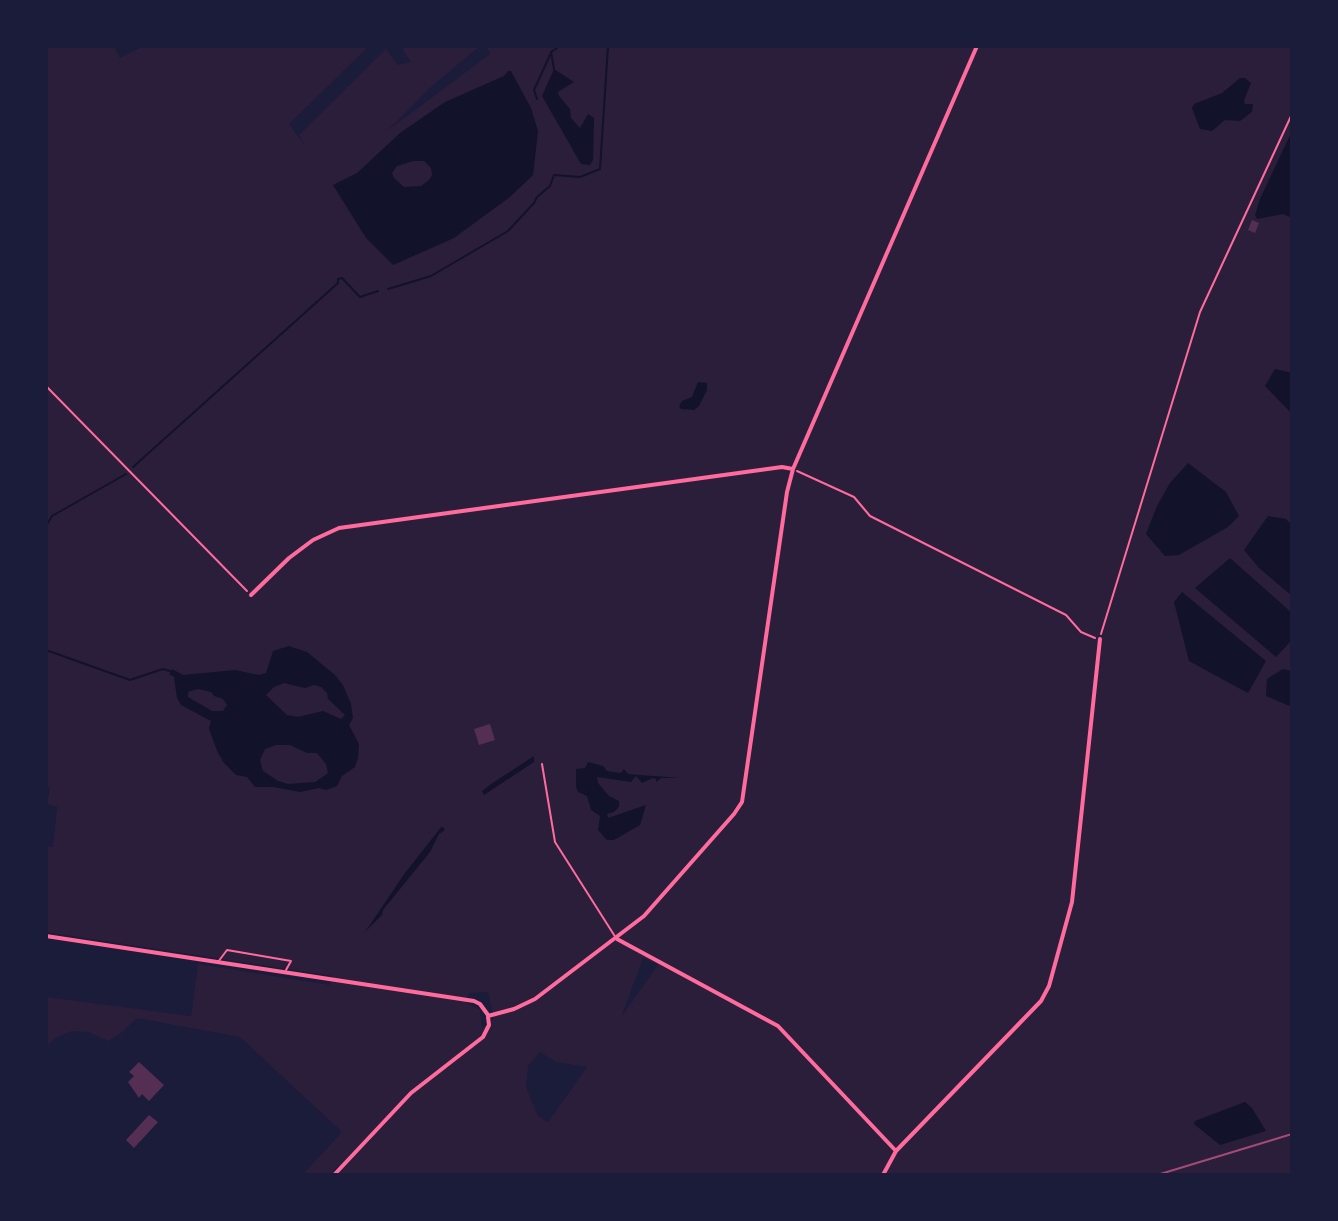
<!DOCTYPE html>
<html>
<head>
<meta charset="utf-8">
<style>
	body { margin:0 }
	#map { position:relative; width:1338px; height:1221px; overflow:hidden; background:#1b1b3a; font-family:"Asap Condensed",sans-serif }
	canvas { display:block }
	.frame { position:absolute; inset:0; border:48px solid #1b1b3a; pointer-events:none }
</style>
</head>
<body>
<div id="map">
<canvas width="1338" height="1221"></canvas>
<div class="frame"></div>
</div>
<script>
const g = document.querySelector('canvas').getContext('2d');
g.lineJoin = 'round';
function fill(path, color) { g.fillStyle = color; g.fill(path, 'evenodd'); }
const shape = rows => new Path2D(rows.map(r => 'M' + r).join(''));
function strokePath(path, color, width, dash) { g.strokeStyle = color; g.lineWidth = width; g.lineCap = dash ? 'butt' : 'round'; g.setLineDash(dash || []); g.stroke(path); }
fill(shape([
	[46,46,114,46,120,58,144,46,369,46,289,124,306,147,299,135,386,49,398,65,411,62,402,49,407,46,480,46,431,87,387,131,490,54,486,46,1292,46,1292,1175,337,1175,343,1169,338,1166,329,1175,302,1175,342,1132,240,1037,137,1018,121,1033,108,1041,88,1032,72,1031,55,1038,46,1047,46,997,191,1016,198,964,330,985,333,976,46,932,46,846,53,847,57,807,47,804,50,788,46,786],
	[643,958,658,965,622,1016,622,1015],
	[488,992,494,1018,482,1028,480,1010,466,1003,469,993],
	[540,1052,556,1062,587,1067,548,1122,538,1116,526,1087,528,1066]
]), '#2a1e3b');
fill(shape([
	[554,69,574,82,558,92,559,96,570,109,571,118,580,128,588,114,594,118,593,160,590,165,581,164,542,96],
	[508,71,511,71,531,108,538,131,533,175,510,197,454,238,393,265,366,238,333,185,357,173,400,133,445,102,504,76],
	[413,161,424,161,431,168,432,175,429,180,421,186,404,187,394,178,392,173,397,166],
	[1240,78,1245,78,1251,83,1244,100,1245,104,1253,104,1252,112,1240,121,1225,120,1212,131,1200,129,1192,108,1194,104,1222,93],
	[1292,131,1292,218,1283,214,1257,219,1255,215,1260,199],
	[1275,369,1292,373,1292,414,1265,386],
	[698,382,707,383,707,390,699,406,694,410,681,409,679,406,682,401,692,397],
	[1188,463,1226,492,1239,516,1228,527,1179,555,1165,556,1146,534,1157,506,1170,483],
	[1268,516,1286,519,1292,525,1292,596,1259,568,1244,550],
	[1230,558,1292,613,1292,640,1276,657,1195,588],
	[1182,592,1266,661,1248,693,1189,661,1174,602],
	[289,646,307,652,335,675,343,685,351,704,353,718,349,725,359,744,358,758,355,767,342,776,337,786,326,790,319,788,300,792,273,787,255,787,247,777,236,775,224,763,218,753,209,729,211,721,181,705,177,698,174,677,169,674,172,669,183,675,235,670,259,675,266,673,273,651],
	[284,683,305,688,314,685,321,687,327,693,328,699,345,715,341,719,323,711,298,717,287,715,266,695,274,687],
	[198,689,211,692,214,696,223,699,227,705,223,711,212,711,188,697,188,692],
	[276,745,290,745,307,753,317,753,326,764,328,773,315,782,288,784,278,781,263,771,260,760,265,749],
	[1283,669,1292,671,1292,707,1266,696,1267,679],
	[534,756,534,762,484,795,482,791,491,784],
	[588,762,603,766,607,771,621,773,624,769,628,774,680,778,661,778,656,782,656,779,653,778,642,783,636,776,631,782,597,777,598,783,609,796,619,801,619,807,614,812,607,814,608,818,646,805,640,825,614,840,607,840,598,830,600,816,591,810,587,796,578,792,576,787,576,769,585,768],
	[442,826,445,830,439,834,430,852,383,910,382,915,365,932,405,873],
	[1245,1102,1252,1108,1266,1131,1220,1145,1194,1124,1195,1121]
]), '#12122b');
strokePath(shape([
	[554,69,551,52,560,46],
	[537,99,534,90,550,55],
	[388,289,431,276,508,231,534,203,537,197,550,186,554,175,580,177,600,169,608,46],
	[133,467,338,283,338,279,342,278,360,297,378,291],
	[46,526,52,516,126,474],
	[46,650,130,680,163,669,170,671]
]), '#12122b', 2);
fill(shape([
	[1252,220,1259,223,1255,233,1248,230],
	[490,724,495,740,479,745,474,729],
	[139,1062,164,1085,149,1101,142,1094,139,1098,128,1082,134,1076,129,1072],
	[149,1115,158,1122,134,1148,126,1140]
]), '#542f53');
strokePath(shape([
	[46,386,247,591],
	[797,471,854,497,870,516,1066,615,1081,632,1095,638],
	[1101,634,1200,312,1292,114]
]), '#ff6b9d', 2);
strokePath(shape([
	[542,764,555,842,616,938],
	[218,962,227,950,291,961,286,970]
]), '#ff6b9d', 2);
strokePath(shape([
	[251,595,289,558,313,540,339,528,782,467,793,469],
	[46,936,474,1001,480,1004,488,1015],
	[617,939,778,1026,896,1151],
	[488,1016,514,1009,535,999,644,916,734,814,742,802,787,492,793,469,977,46],
	[334,1175,411,1093,483,1037,489,1025,488,1017],
	[883,1175,896,1151,1041,1001,1049,986,1072,902,1100,639]
]), '#ff6b9d', 4);
strokePath(shape([
	[1157,1175,1292,1134]
]), '#a44b75', 2);
</script>
</body>
</html>
